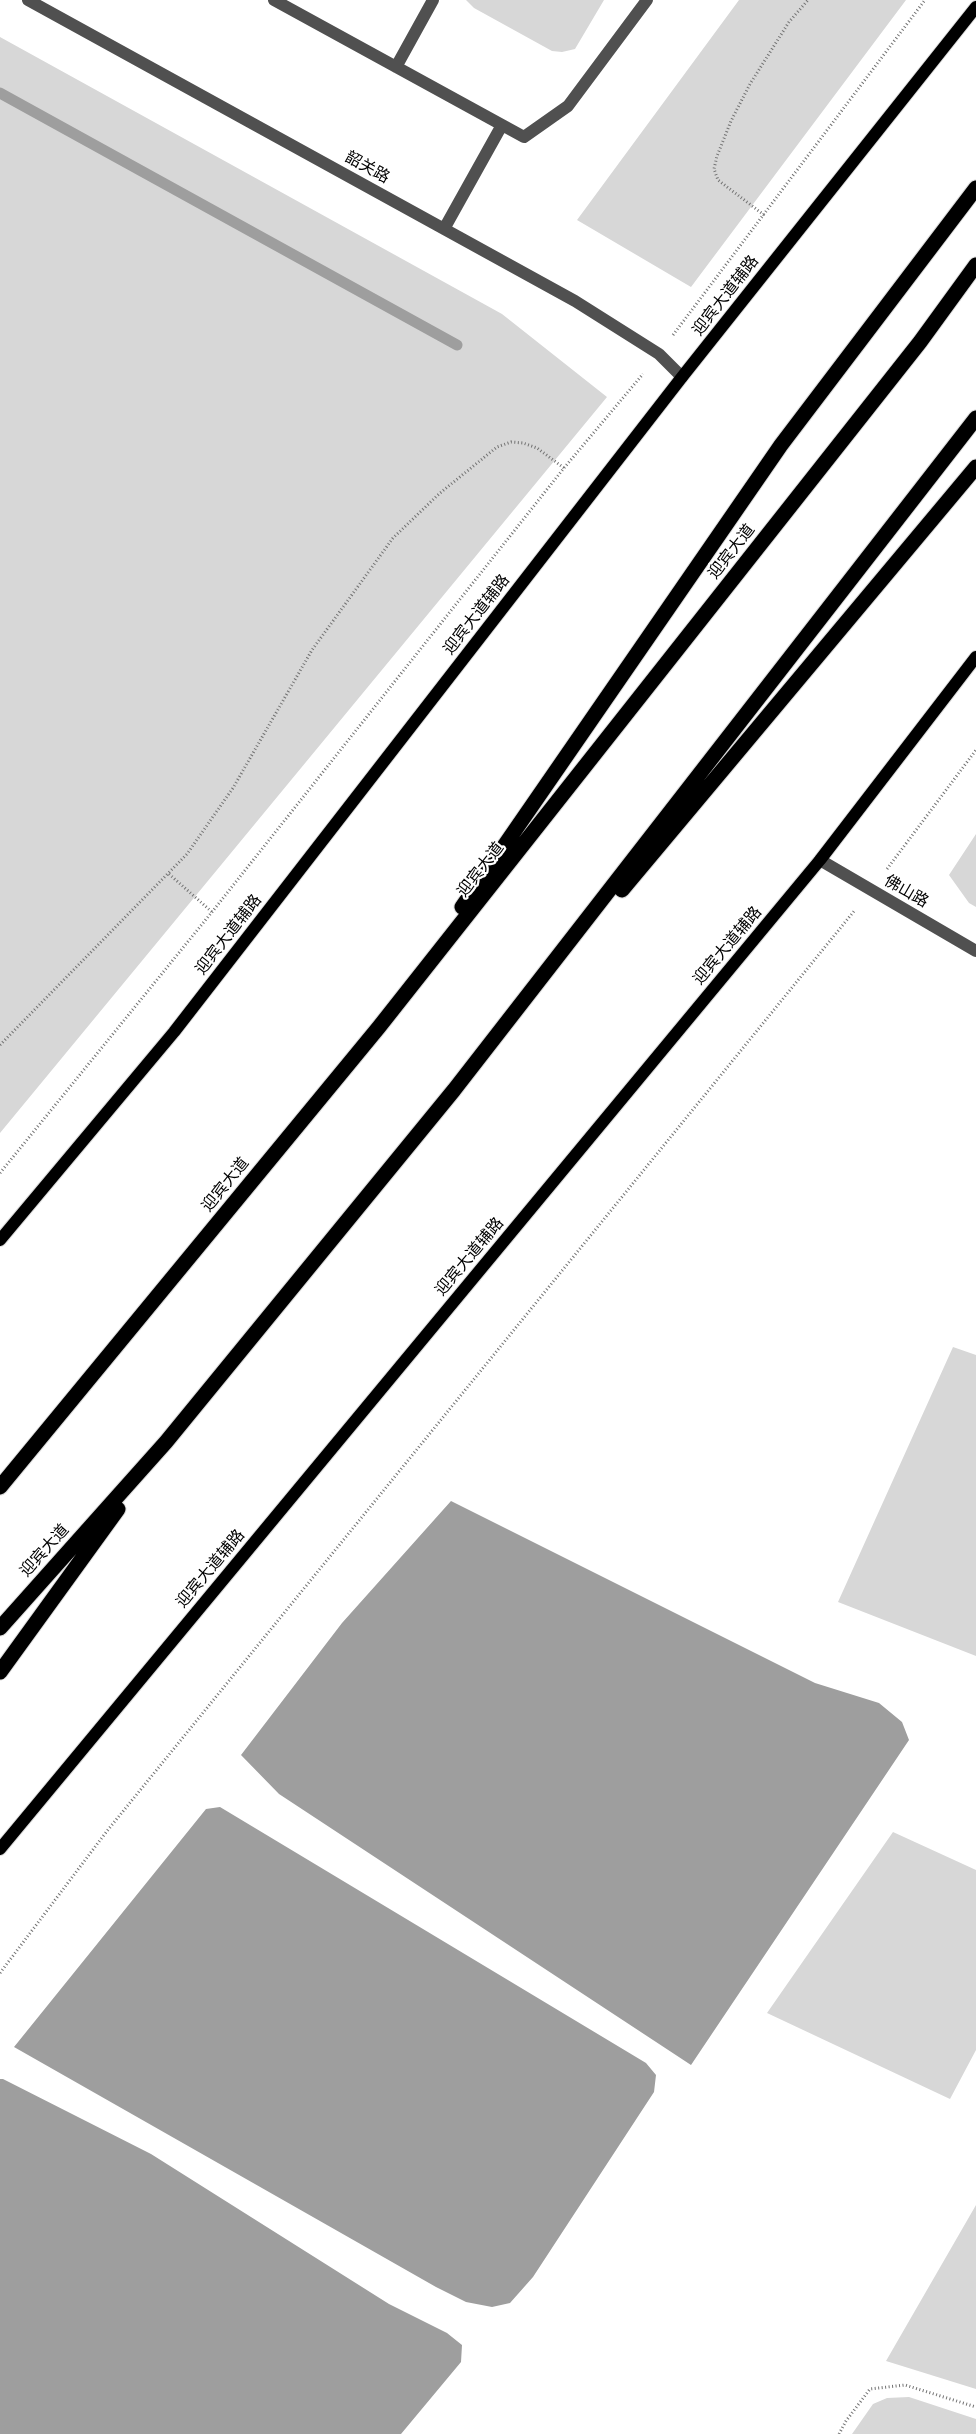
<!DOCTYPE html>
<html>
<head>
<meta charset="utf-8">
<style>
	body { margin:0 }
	canvas { display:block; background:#fff }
</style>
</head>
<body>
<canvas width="976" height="2434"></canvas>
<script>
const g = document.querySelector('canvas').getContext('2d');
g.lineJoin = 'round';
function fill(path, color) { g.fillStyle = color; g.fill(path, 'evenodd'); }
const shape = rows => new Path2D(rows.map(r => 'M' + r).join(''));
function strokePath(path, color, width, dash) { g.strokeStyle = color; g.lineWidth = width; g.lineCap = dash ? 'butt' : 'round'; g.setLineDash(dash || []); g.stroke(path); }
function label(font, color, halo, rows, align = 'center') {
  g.font = font + ' "DejaVu Sans","Noto Sans SC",sans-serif'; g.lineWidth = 4.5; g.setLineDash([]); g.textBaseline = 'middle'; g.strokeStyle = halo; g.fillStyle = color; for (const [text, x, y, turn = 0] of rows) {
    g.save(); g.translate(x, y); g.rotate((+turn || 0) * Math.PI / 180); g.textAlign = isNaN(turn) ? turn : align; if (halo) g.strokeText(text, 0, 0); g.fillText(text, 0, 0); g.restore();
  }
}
fill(shape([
	[466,0,604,0,575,49,562,52,552,51,474,8],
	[739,0,906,0,691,287,577,220],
	[0,37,502,314,607,397,0,1133],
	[976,834,976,907,969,903,949,875],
	[953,1347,976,1355,976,1656,838,1602],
	[893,1832,976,1870,976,2050,950,2099,767,2013],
	[976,2205,976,2389,886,2361],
	[909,2397,976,2419,976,2434,852,2434,873,2404,887,2398]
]), '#d7d7d7');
fill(shape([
	[451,1501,815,1683,879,1703,902,1722,909,1740,691,2065,279,1794,241,1755,342,1623],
	[220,1807,646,2063,656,2075,654,2092,533,2277,510,2303,492,2307,466,2302,436,2287,14,2047,206,1809],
	[0,2079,3,2079,151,2154,389,2304,447,2333,462,2345,461,2362,401,2434,0,2434]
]), '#9e9e9e');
strokePath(shape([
	[0,93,457,345]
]), '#9e9e9e', 11);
const major = shape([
	[0,1240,174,1032,682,377,976,7],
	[0,1849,820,860,976,657]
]);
const highway = shape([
	[622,890,976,467],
	[462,907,781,445,976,188],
	[0,1487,379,1027,920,342,976,265],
	[0,1628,166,1442,454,1090,976,418],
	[0,1672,118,1509]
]);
strokePath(major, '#dbdbdb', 14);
strokePath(highway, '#dbdbdb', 17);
strokePath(shape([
	[764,215,718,180,714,169,717,156,731,121,750,84,789,22,808,0],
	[673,335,925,0],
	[887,869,976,750],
	[169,874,212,912],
	[0,1045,187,854,233,788,312,650,393,538,440,493,497,447,511,442,523,443,537,448,564,468],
	[0,1173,212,912,564,468,643,374],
	[0,1973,107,1831,855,910],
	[839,2434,846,2421,870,2389,905,2385,976,2407]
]), '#727272', 3, [1, 2.5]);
strokePath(shape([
	[28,0,575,301,659,354,682,377],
	[274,0,524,137,568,106,647,0],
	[396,67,433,0],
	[444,229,502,125],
	[820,860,976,951]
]), '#505050', 12);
strokePath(major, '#000', 12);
strokePath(highway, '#000', 15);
label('16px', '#000', '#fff', [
	["韶关路",367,168,29],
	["迎宾大道辅路",726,296,-52],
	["迎宾大道",732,552,-52],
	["迎宾大道辅路",477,615,-52],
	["迎宾大道",481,870,-52],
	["佛山路",906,892,30],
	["迎宾大道辅路",229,935,-52],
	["迎宾大道辅路",728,946,-50],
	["迎宾大道",226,1185,-51],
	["迎宾大道辅路",470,1257,-50],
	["迎宾大道",45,1551,-48],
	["迎宾大道辅路",211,1569,-50]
]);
</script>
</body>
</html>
